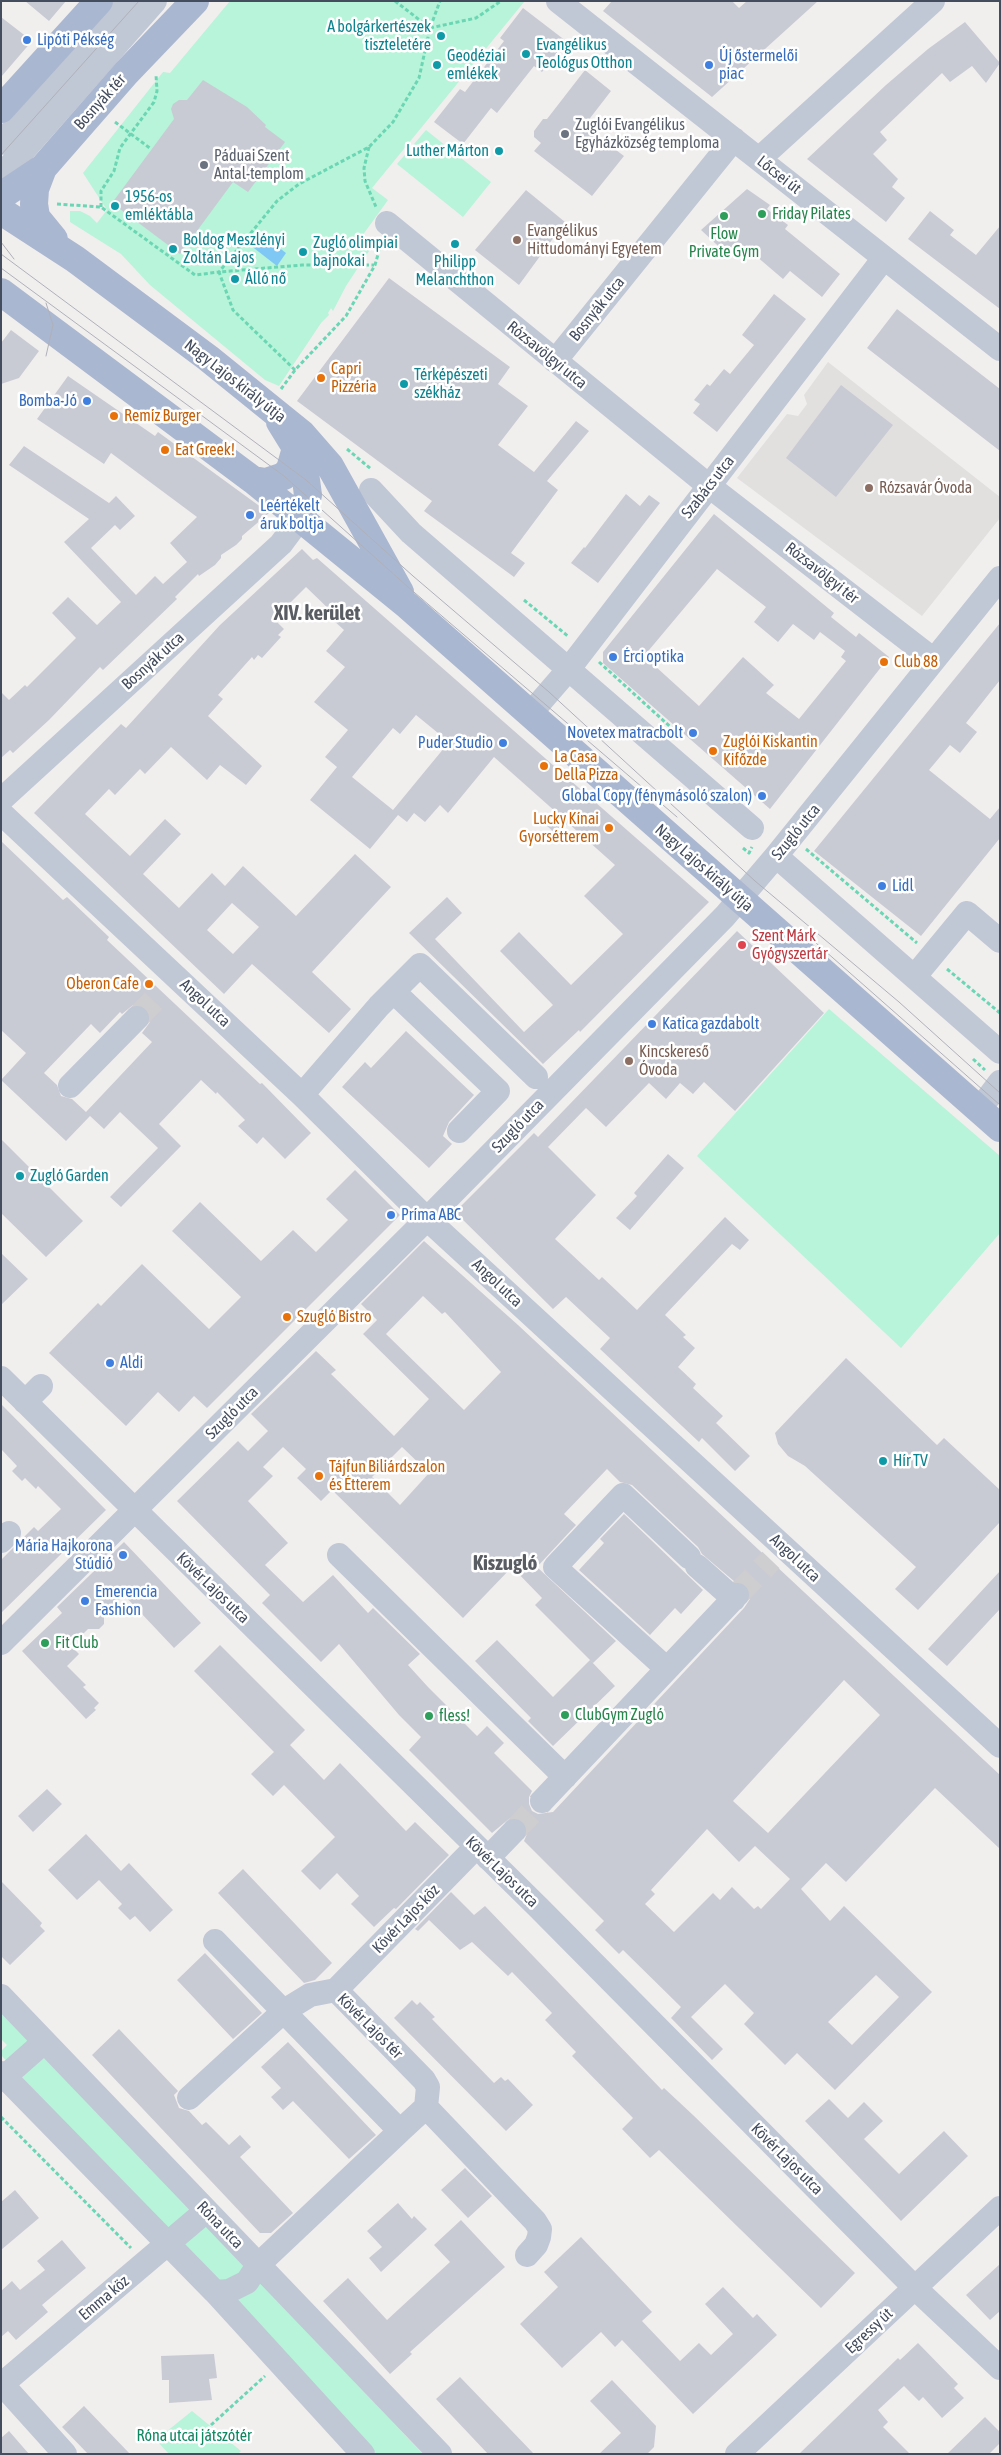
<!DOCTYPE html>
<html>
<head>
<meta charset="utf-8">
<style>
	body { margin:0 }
	#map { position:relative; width:1001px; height:2455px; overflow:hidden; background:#f1eeee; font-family:"Asap Condensed",sans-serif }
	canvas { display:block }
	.frame { position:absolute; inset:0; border:2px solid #444d5e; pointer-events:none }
</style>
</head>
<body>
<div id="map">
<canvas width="1001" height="2455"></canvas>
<div class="frame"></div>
</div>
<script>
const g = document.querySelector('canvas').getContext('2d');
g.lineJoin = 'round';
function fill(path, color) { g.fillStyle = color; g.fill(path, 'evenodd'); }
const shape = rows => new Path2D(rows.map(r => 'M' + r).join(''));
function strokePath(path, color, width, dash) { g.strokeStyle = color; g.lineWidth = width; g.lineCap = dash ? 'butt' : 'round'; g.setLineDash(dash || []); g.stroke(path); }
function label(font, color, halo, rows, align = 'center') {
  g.font = font + ' "Asap Condensed",sans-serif'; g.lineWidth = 5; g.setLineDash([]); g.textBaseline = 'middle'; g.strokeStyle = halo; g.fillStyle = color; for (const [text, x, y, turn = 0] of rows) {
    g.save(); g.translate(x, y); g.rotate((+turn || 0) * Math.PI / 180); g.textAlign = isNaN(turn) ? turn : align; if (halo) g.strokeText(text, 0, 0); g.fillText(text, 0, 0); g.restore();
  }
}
fill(shape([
	[828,362,1000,497,1000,518,922,616,737,478,787,414,798,416,807,404,804,395]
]), '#e2dfdf');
fill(shape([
	[230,1,524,2,372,188,388,200,362,236,371,248,346,286,333,311,331,308,328,313,329,315,321,323,279,386,265,380,150,285,121,254,70,222,70,211,80,211,90,216,97,223,107,210,83,173,163,72,170,73],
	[426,130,491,182,463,217,397,164],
	[829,1009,1000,1156,1000,1233,901,1348,697,1156],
	[1,2009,423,2454,376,2454,1,2055,1,2051,7,2045,1,2039],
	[192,2411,241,2451,238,2454,169,2454,156,2440]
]), '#b7f4d9');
fill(shape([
	[260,233,286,253,277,266,250,245]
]), '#7fc8f6');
fill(shape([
	[25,1,66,1,49,21],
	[612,1,732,1,739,8,747,1,818,1,712,97,603,11],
	[523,8,566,41,542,72,534,66,497,113,491,108,463,144,434,122,460,89,465,92,504,41,500,38],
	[1,17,32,41,1,77],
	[965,22,1000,63,986,83,972,66,950,82,942,73,880,132,887,140,873,154,898,179,892,187,905,198,886,222,807,159,886,85,928,49],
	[585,70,611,91,584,126,624,156,592,196,534,151,541,143,534,137,534,131,543,119,547,119],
	[203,80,247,107,266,125,265,127,285,142,248,192,233,182,180,254,112,203,174,119,171,109,173,104,179,100,187,100],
	[747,189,770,205,767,209,788,225,785,229,840,274,822,297,790,271,783,279,749,250,735,257,730,257,701,230],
	[526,190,565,222,519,285,475,250],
	[930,211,954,230,950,235,976,255,1000,226,1000,309,908,239],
	[389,278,510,367,498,384,528,406,498,445,534,472,576,421,589,431,547,481,558,490,511,553,525,563,514,577,424,511,432,501,297,401],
	[774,294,806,319,717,432,693,413,700,404,694,400,707,384,710,386,724,369,730,374,754,345,742,335],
	[897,309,1000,389,1000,451,867,348],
	[11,330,39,351,19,378,1,384,1,343],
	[68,376,155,436,158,432,269,513,242,536,242,539,236,545,221,555,221,558,215,565,199,576,198,574,175,597,177,599,103,670,100,667,49,720,13,753,10,750,1,758,1,692,9,700,25,685,27,687,76,638,52,613,68,597,97,625,121,602,64,542,89,519,9,465,24,446,109,503,116,496,135,516,120,530,115,525,91,548,136,595,155,576,163,584,187,562,170,543,197,517,111,453,104,464,37,419],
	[841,385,893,425,836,497,786,458],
	[626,494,640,506,649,495,660,503,598,583,571,563,584,547,585,548],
	[714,514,834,613,831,617,856,637,859,633,889,657,770,809,603,663,603,652],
	[717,569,766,607,754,622,778,642,793,624,814,640,820,632,845,651,841,657,846,661,799,719,766,693,774,685,743,657,699,706,644,656],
	[302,549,313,560,317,558,709,902,580,1032,579,1030,543,1064,409,933,447,897,462,913,435,939,524,1032,553,1005,500,951,519,932,571,985,623,934,584,896,615,865,568,823,557,835,546,825,557,813,494,757,448,813,440,805,425,822,414,813,407,822,398,815,370,849,310,800,337,767,325,757,348,730,314,702,345,667,326,651,344,630,333,620,336,616,306,587,274,619,284,629,278,635,281,637,262,658,258,655,254,660,252,657,218,695,223,699,208,716,262,766,246,785,220,765,207,780,171,747,145,774,140,769,115,795,109,789,85,814,130,856,165,819,181,834,143,874,179,908,212,873,225,886,243,866,296,916,355,854,391,887,312,972,351,1009,329,1033,252,964,224,994,34,813,121,724,126,728,220,625],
	[416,715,449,742,393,810,352,777,393,728,400,734],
	[232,903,259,927,233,954,207,930],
	[1000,623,1000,680,966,723,977,732,960,753,950,745,929,770,990,819,1000,807,1000,838,921,936,814,851],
	[1,841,63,900,67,897,109,937,107,940,260,1084,262,1083,311,1133,285,1159,263,1137,257,1144,238,1126,245,1120,217,1092,216,1094,201,1080,159,1124,181,1146,121,1207,110,1197,158,1148,120,1112,104,1129,90,1116,66,1141,1,1080,26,1053,1,1030],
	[133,1005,141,1005,150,1014,150,1022,142,1033,152,1042,86,1112,72,1099,61,1096,57,1085,44,1073,91,1024,100,1033,120,1012,122,1014],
	[737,931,824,1013,735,1111,704,1082,693,1094,680,1083,666,1099,649,1083,606,1127,586,1108,548,1147,596,1195,555,1239,599,1280,602,1277,637,1310,725,1217,749,1240,740,1250,732,1244,665,1315,686,1335,683,1337,695,1348,678,1367,696,1384,693,1388,723,1416,716,1423,750,1456,735,1471,702,1438,699,1442,600,1349,610,1338,566,1297,553,1309,455,1212,534,1133,538,1137],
	[406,1031,474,1095,449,1122,443,1136,452,1144,429,1168,342,1087,365,1062,371,1068],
	[1,1139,83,1221,46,1257,1,1213],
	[668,1154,684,1168,630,1230,616,1218,637,1196,634,1193],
	[355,1170,400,1215,207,1408,194,1396,179,1412,158,1392,126,1426,49,1353,98,1303,101,1306,142,1264,209,1329,241,1297,172,1231,200,1202,261,1261,293,1230,316,1252,348,1220,326,1199],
	[424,1241,518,1325,1000,1775,1000,1849,935,1788,846,1882,826,1863,801,1889,830,1921,844,1906,932,1992,835,2090,797,2053,785,2065,744,2024,754,2013,725,1984,691,2017,723,2049,712,2060,671,2018,681,2007,623,1950,619,1954,595,1930,604,1921,524,1841,527,1834,524,1821,517,1818,510,1818,492,1833,409,1750,421,1737,399,1715,339,1644,321,1662,262,1603,270,1595,177,1501,238,1441,248,1451,268,1431,251,1414,316,1351,336,1370,331,1374,394,1436,429,1399,363,1334,377,1320,361,1304],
	[423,1296,442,1314,445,1312,501,1372,464,1410,386,1334],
	[283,1447,306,1469,297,1478,321,1501,332,1490,463,1618,512,1567,542,1598,535,1605,593,1663,616,1641,537,1567,576,1525,564,1514,607,1469,620,1482,632,1485,698,1547,702,1554,735,1582,746,1585,750,1591,750,1599,744,1608,553,1812,538,1814,532,1811,529,1804,529,1797,532,1791,494,1753,504,1743,487,1726,477,1736,428,1687,408,1665,420,1654,373,1608,368,1613,333,1575,303,1602,265,1565,288,1543,248,1501,273,1476,263,1467],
	[402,1447,429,1473,400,1505,372,1477],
	[844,1680,880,1715,768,1833,733,1801],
	[707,1829,739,1862,755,1846,790,1879,761,1909,758,1906,754,1909,732,1887,720,1900,713,1893,674,1932,645,1904,655,1894,651,1890],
	[876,1975,899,1997,852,2045,828,2022],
	[1,1253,28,1279,1,1305],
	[846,1358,937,1445,944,1438,1000,1490,1000,1522,918,1610,895,1589,916,1567,805,1466,788,1456,778,1444,775,1433],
	[1,1404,106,1510,1,1613,1,1560,34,1527,38,1531,61,1509,38,1486,36,1489,25,1478,22,1481,12,1471,17,1466,1,1449],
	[624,1514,703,1590,681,1614,675,1608,650,1635,579,1570,604,1543,600,1539],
	[124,1542,201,1623,174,1648,124,1595,104,1614,104,1624,99,1629,88,1629,71,1646,79,1654,67,1666,86,1685,83,1687,99,1703,94,1708,96,1710,86,1719,22,1651,62,1613,57,1607],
	[1000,1571,1000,1609,947,1666,928,1649],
	[497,1640,553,1697,590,1660,615,1686,553,1746,528,1721,531,1718,475,1661],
	[220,1645,305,1730,290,1745,324,1780,340,1763,406,1831,415,1822,449,1855,396,1909,394,1908,374,1927,351,1904,359,1896,337,1873,320,1890,301,1871,335,1837,284,1785,273,1796,251,1774,274,1752,194,1671],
	[47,1789,62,1804,33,1832,18,1816],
	[86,1834,121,1871,129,1863,173,1910,150,1932,135,1916,130,1920,118,1908,122,1904,99,1880,77,1900,48,1870],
	[243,1869,332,1963,315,1980,304,1983,218,1893],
	[1,1881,42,1923,40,1926,45,1931,10,1965,1,1956],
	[451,1892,474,1915,485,1906,662,2090,664,2088,693,2115,855,2273,821,2308,659,2150,650,2158,622,2129,633,2118,572,2056,576,2052,545,2020,552,2013,512,1972,508,1976,472,1942,460,1950,429,1920,418,1931,415,1929],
	[205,1953,262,2013,233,2039,177,1980],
	[412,2000,417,2005,420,2002,435,2017,432,2019,494,2083,501,2077,505,2081,508,2079,533,2105,506,2131,394,2018],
	[119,2029,178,2091,174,2095,179,2108,189,2111,202,2125,206,2122,229,2145,240,2135,251,2147,240,2157,293,2213,271,2233,260,2233,92,2055],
	[288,2042,376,2135,349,2159,293,2101,283,2110,271,2097,281,2088,261,2067],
	[829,2099,848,2118,864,2102,883,2121,864,2139,899,2174,944,2131,968,2156,901,2221,805,2121],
	[465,2168,492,2196,468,2218,441,2190],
	[15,2190,39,2218,1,2250,1,2202],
	[398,2203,412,2219,414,2216,427,2229,381,2272,369,2258,382,2247,367,2231],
	[461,2220,505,2267,410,2352,412,2354,390,2374,323,2301,348,2278,387,2320,450,2262,434,2245],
	[581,2237,652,2312,642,2321,680,2361,699,2343,711,2355,733,2334,705,2304,723,2287,753,2318,757,2314,777,2335,693,2414,622,2340,615,2347,601,2332,562,2368,520,2324,558,2287,544,2272],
	[62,2240,86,2268,42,2305,48,2312,16,2340,8,2331,1,2337,1,2291,12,2281,20,2290,45,2270,37,2261],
	[1000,2264,1000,2311,990,2320,966,2295],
	[918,2343,958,2384,954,2388,964,2398,942,2418,923,2397,919,2401,904,2386,878,2410,888,2422,883,2427,910,2454,799,2454,898,2358,900,2360],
	[214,2354,217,2378,209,2379,212,2400,169,2403,169,2380,162,2380,161,2356],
	[460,2377,486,2404,534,2454,488,2454,436,2399],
	[612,2380,656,2426,654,2447,647,2454,599,2454,621,2433,590,2401],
	[84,2406,130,2454,88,2454,62,2427],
	[985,2417,1000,2432,1000,2443,989,2454,947,2454],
	[9,2431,29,2454,1,2454,1,2438]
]), '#c9cbd4');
strokePath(shape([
	[137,1018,162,992],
	[737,1595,771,1560],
	[514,1831,542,1801]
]), '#ceced1', 24, [24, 12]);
strokePath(shape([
	[395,1,430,28,440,1],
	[115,122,151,149],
	[369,147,364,168,365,181,376,207],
	[57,204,101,207,195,275,219,272,277,201,299,184,369,147,393,122,419,78,430,28,476,18,501,1],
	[101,207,101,191,114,171,120,148,154,102,157,91,156,75],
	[295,370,233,310,219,272,302,265,374,265],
	[281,389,295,370,346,316,375,265,381,244],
	[347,449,371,469],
	[524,600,569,637],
	[599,662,676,732],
	[743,848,749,853,752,847],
	[806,849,917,943],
	[947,969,1000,1013],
	[973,1059,985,1070],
	[1,2117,131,2248],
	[211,2425,265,2376]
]), '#6bd6b4', 3, [4, 2.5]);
strokePath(shape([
	[558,1,1000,349],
	[1,143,130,1],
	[759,159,933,1],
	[1,176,155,1],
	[387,223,709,486,934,660],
	[555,361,734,139],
	[371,490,411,533,752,828],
	[530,714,568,670,884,258],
	[1,800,281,544,301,517],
	[1,813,302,1095,427,1219,1000,1746],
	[776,856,1000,1052],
	[915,976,967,913,1000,941],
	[394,992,498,1091,459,1131],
	[70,1086,137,1018],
	[302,1095,379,1006,420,965,536,1077],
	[979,1110,1000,1082],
	[1,1378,539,1908,915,2288,1000,2368],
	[25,1402,41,1386],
	[1,1541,9,1533],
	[339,1555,565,1777],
	[697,1566,734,1599],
	[1,1643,427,1219,725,916,776,856,1000,578],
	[667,1669,555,1567,623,1495,689,1557],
	[542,1801,737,1595],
	[488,1858,514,1831],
	[215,1941,400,2131,426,2107,535,2221,540,2229,539,2237,536,2245,527,2255],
	[336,1990,476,1847],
	[336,1990,424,2080,428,2087,426,2107],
	[1,1996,440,2454],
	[1,2073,215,2292,363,2454],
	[1,2080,44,2042],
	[189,2098,284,2011,310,1995,336,1990],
	[215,2292,229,2291,247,2282,258,2265,400,2131],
	[2,2384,65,2454],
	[1,2385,206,2211],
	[737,2454,1000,2208]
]), '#c0c7d5', 24);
strokePath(shape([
	[1,109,99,1],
	[43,168,35,189,34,204,36,217,54,239],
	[1,196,43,168,126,73,195,1],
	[1,211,75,259,208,358,302,434,330,466,400,592],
	[1,292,253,480,408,606,1000,1128],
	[296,448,306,480,308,495,301,517],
	[253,480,266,482,284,476,290,469,296,448,280,422]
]), '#aab7d0', 28);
strokePath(shape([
	[1,155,139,1],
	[1,242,14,259],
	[1,254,306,480,413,576,549,692,755,881,899,1002,1000,1093],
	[1,268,284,476,408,587,677,817],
	[46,356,53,325,46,303],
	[816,943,1000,1105]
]), '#afb1b9', 1);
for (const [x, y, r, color] of [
	[441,36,5,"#0f9aa8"],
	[27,40,5,"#3f7fe0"],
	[526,54,5,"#0f9aa8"],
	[437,65,5,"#0f9aa8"],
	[709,65,5,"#3f7fe0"],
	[565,134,5,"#6b7280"],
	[499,151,5,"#0f9aa8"],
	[204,165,5,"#6b7280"],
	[115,206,5,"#0f9aa8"],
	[762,214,5,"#2e9e5b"],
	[724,216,5,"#2e9e5b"],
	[517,240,5,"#8d6e63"],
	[455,244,5,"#0f9aa8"],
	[173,249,5,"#0f9aa8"],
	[303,252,5,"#0f9aa8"],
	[235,279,5,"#0f9aa8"],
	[321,378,5,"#e8710a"],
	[404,384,5,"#0f9aa8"],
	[87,401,5,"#3f7fe0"],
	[114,416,5,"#e8710a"],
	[165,450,5,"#e8710a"],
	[869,488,5,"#8d6e63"],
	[250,515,5,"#3f7fe0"],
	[613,657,5,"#3f7fe0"],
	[884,662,5,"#e8710a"],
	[693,733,5,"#3f7fe0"],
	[503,743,5,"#3f7fe0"],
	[713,751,5,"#e8710a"],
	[544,766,5,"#e8710a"],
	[762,796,5,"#3f7fe0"],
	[609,828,5,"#e8710a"],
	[882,886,5,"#3f7fe0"],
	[742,945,5,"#e0444e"],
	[149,984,5,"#e8710a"],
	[652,1024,5,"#3f7fe0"],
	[629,1061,5,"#8d6e63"],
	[20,1176,5,"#0f9aa8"],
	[391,1215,5,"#3f7fe0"],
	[287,1317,5,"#e8710a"],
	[110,1363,5,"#3f7fe0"],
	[883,1461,5,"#0f9aa8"],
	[319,1476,5,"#e8710a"],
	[123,1555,5,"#3f7fe0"],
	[85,1601,5,"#3f7fe0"],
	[45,1643,5,"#2e9e5b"],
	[565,1715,5,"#2e9e5b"],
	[429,1716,5,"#2e9e5b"]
]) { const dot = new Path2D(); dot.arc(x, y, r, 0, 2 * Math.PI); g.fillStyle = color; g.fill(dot); strokePath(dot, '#fff', 2); }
label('16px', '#0d838f', '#fff', [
	["A bolgárkertészek",431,27,"right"],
	["tiszteletére",431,45,"right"],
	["Evangélikus",536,45],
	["Teológus Otthon",536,63],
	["Geodéziai",447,56],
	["emlékek",447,74],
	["Luther Márton",489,151,"right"],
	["1956-os",125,197],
	["emléktábla",125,215],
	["Boldog Meszlényi",183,240],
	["Zoltán Lajos",183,258],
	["Zugló olimpiai",313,243],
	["bajnokai",313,261],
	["Philipp",455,262,"center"],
	["Melanchthon",455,280,"center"],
	["Álló nő",245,279],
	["Térképészeti",414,375],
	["székház",414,393],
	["Zugló Garden",30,1176],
	["Hír TV",893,1461]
], 'left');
label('16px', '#366cbe', '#fff', [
	["Lipóti Pékség",37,40],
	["Új őstermelői",719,56],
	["piac",719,74],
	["Bomba-Jó",77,401,"right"],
	["Leértékelt",260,506],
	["áruk boltja",260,524],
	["Érci optika",623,657],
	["Novetex matracbolt",683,733,"right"],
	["Puder Studio",493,743,"right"],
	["Global Copy (fénymásoló szalon)",752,796,"right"],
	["Lidl",892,886],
	["Katica gazdabolt",662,1024],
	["Príma ABC",401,1215],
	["Aldi",120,1363],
	["Mária Hajkorona",113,1546,"right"],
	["Stúdió",113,1564,"right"],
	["Emerencia",95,1592],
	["Fashion",95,1610]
], 'left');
label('16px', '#444d5e', '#fff', [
	["Bosnyák tér",100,102,-48],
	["Lőcsei út",779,175,38],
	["Bosnyák utca",597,309,-51],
	["Rózsavölgyi utca",547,355,39],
	["Nagy Lajos király útja",235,381,38],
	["Szabács utca",708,487,-52],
	["Rózsavölgyi tér",822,573,38],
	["Bosnyák utca",153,661,-42],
	["Szugló utca",796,832,-51],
	["Nagy Lajos király útja",704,868,41],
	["Angol utca",205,1003,43],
	["Szugló utca",518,1126,-46],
	["Angol utca",497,1283,43],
	["Szugló utca",232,1413,-45],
	["Angol utca",795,1558,43],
	["Kövér Lajos utca",213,1588,44],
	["Kövér Lajos utca",502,1872,44],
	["Kövér Lajos köz",406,1919,-46],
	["Kövér Lajos tér",370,2026,45],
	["Kövér Lajos utca",787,2159,45],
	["Róna utca",220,2225,46],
	["Emma köz",104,2298,-40],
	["Egressy út",869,2331,-43]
]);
label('16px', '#5b616d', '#fff', [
	["Zuglói Evangélikus",575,125],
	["Egyházközség temploma",575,143],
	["Páduai Szent",214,156],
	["Antal-templom",214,174]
], 'left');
label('16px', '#27864d', '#fff', [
	["Friday Pilates",772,214],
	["Flow",724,234,"center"],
	["Private Gym",724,252,"center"],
	["Fit Club",55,1643],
	["ClubGym Zugló",575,1715],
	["fless!",439,1716]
], 'left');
label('16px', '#785e54', '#fff', [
	["Evangélikus",527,231],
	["Hittudományi Egyetem",527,249],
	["Rózsavár Óvoda",879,488],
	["Kincskereső",639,1052],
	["Óvoda",639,1070]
], 'left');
label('16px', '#c56008', '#fff', [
	["Capri",331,369],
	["Pizzéria",331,387],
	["Remíz Burger",124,416],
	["Eat Greek!",175,450],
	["Club 88",894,662],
	["Zuglói Kiskantin",723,742],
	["Kifőzde",723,760],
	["La Casa",554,757],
	["Della Pizza",554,775],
	["Lucky Kínai",599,819,"right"],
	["Gyorsétterem",599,837,"right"],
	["Oberon Cafe",139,984,"right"],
	["Szugló Bistro",297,1317],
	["Tájfun Biliárdszalon",329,1467],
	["és Étterem",329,1485]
], 'left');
label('16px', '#be3a42', '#fff', [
	["Szent Márk",752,936],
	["Gyógyszertár",752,954]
], 'left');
label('16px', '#0c8760', '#fff', [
	["Róna utcai játszótér",194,2436]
]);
label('bold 21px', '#5a5c64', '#fff', [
	["XIV. kerület",317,613],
	["Kiszugló",505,1563]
]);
</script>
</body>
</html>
